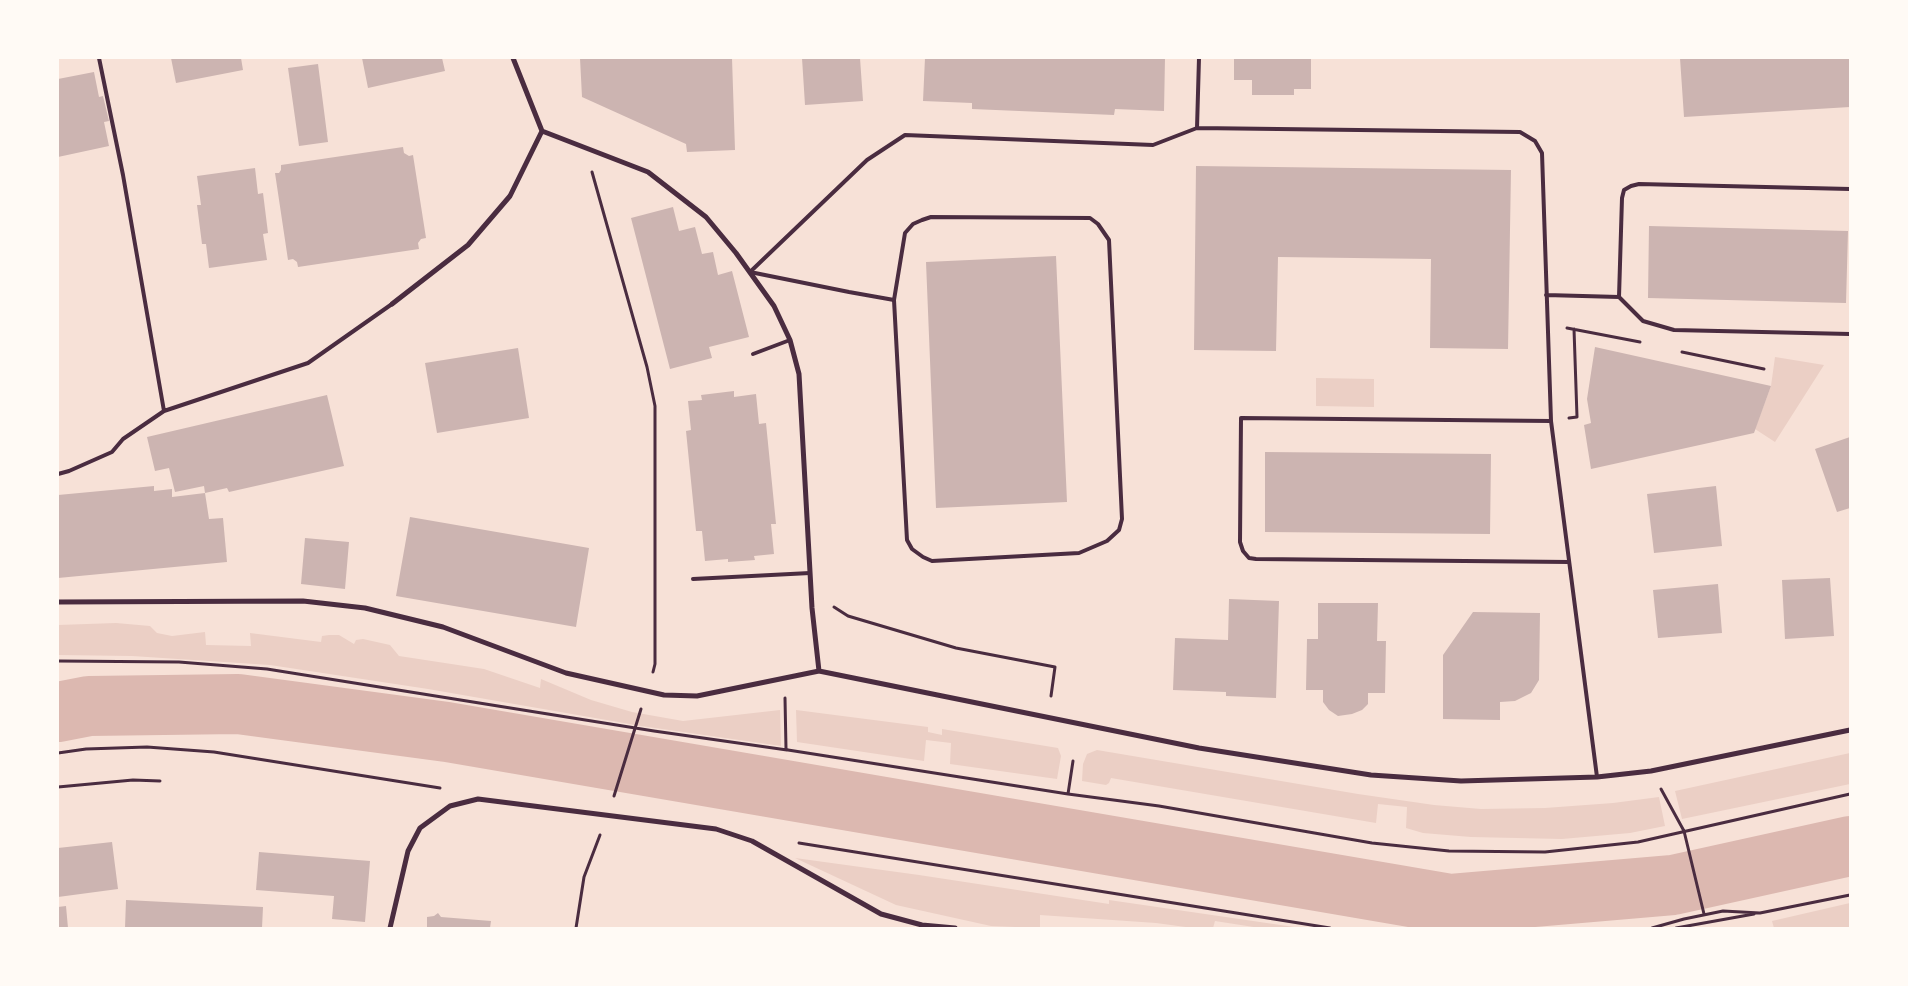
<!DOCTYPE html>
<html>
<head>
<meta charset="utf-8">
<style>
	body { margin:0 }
	#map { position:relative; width:1908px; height:986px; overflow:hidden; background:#f7e1d7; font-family:Mulish,sans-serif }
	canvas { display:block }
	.frame { position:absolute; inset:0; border:59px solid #fffaf5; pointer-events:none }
</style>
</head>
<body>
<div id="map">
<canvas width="1908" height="986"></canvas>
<div class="frame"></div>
</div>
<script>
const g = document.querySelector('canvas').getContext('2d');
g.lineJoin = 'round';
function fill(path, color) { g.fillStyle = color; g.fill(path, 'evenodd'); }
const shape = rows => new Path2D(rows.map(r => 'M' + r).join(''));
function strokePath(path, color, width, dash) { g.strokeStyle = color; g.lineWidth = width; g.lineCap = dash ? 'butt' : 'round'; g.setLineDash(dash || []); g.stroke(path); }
fill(shape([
	[1775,357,1824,365,1775,442,1755,429,1771,386],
	[1316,378,1374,379,1374,407,1316,406],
	[116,623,150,626,157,633,172,636,205,632,206,645,251,646,250,633,321,642,322,636,329,635,339,635,354,644,356,640,363,639,390,645,399,656,484,669,540,688,541,679,591,700,632,712,683,721,780,710,781,746,641,726,428,689,270,665,132,656,59,655,58,625],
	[796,710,928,727,928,732,942,735,942,729,1058,748,1061,756,1057,779,950,764,951,743,926,740,924,761,797,742],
	[1097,750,1358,794,1434,805,1481,809,1545,808,1613,803,1659,797,1665,826,1630,833,1562,839,1471,837,1423,833,1406,828,1407,807,1378,804,1376,823,1111,778,1109,783,1106,785,1082,781,1083,764,1087,754],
	[1850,753,1850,784,1682,819,1675,791],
	[795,858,919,875,1109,904,1109,900,1301,928,1260,928,1215,921,1213,928,1193,928,1156,923,1040,915,1040,928,991,926,896,905],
	[1850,903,1850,928,1774,928,1772,921]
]), '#ebcfc5');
strokePath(shape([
	[58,712,89,706,238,704,447,732,1451,904,1673,885,1850,846]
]), '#dcb8b0', 60);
fill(shape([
	[171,58,241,58,243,70,176,83],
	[362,58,442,58,445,71,368,88],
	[580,58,732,58,735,150,687,152,686,144,582,97],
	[802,58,860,58,863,101,805,105],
	[925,58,1165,58,1164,111,1115,109,1114,115,972,109,972,103,923,101],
	[1234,58,1311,58,1311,89,1294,89,1294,95,1252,95,1252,80,1234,80],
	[1680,58,1850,58,1850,107,1684,117],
	[318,64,328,142,299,146,288,68],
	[94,72,99,97,103,96,109,121,104,122,109,146,58,157,58,79],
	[403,147,404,153,409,156,413,155,426,238,421,239,418,243,419,249,298,267,297,262,293,259,288,260,275,173,279,173,281,170,281,165],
	[1196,166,1511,170,1508,349,1430,348,1431,259,1278,257,1276,351,1194,350],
	[255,168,258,194,263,193,268,233,263,234,267,260,209,268,206,244,202,244,197,205,201,205,197,176],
	[673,207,679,231,695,227,702,254,713,252,718,275,732,271,749,337,709,347,712,358,670,369,631,218],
	[1649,226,1848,231,1846,303,1648,298],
	[1056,256,1067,502,936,508,926,262],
	[1595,347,1771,386,1754,433,1591,469,1584,425,1591,423,1587,399],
	[518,348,529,418,437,433,425,363],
	[734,391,734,397,756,394,759,424,766,423,776,524,771,524,774,554,754,556,755,560,728,562,728,559,705,561,702,531,696,531,686,431,691,430,688,401,702,400,701,395],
	[327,395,344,466,229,492,227,488,205,493,204,486,175,492,169,468,155,471,147,437],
	[1850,437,1850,508,1837,512,1815,449],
	[1265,452,1491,454,1490,534,1265,532],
	[154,486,154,491,172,489,172,497,205,493,209,519,223,518,227,562,58,578,58,495],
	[1716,486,1722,546,1654,553,1647,494],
	[410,517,589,548,576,627,396,596],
	[305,538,349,542,345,589,301,584],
	[1830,578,1834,636,1785,639,1782,580],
	[1718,584,1722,633,1658,638,1653,590],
	[1229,599,1279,601,1276,698,1226,696,1226,692,1173,690,1175,638,1228,640],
	[1318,603,1378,603,1377,641,1386,641,1385,693,1368,693,1368,704,1362,710,1352,714,1338,716,1329,710,1323,702,1323,690,1306,690,1307,639,1318,639],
	[1473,612,1540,613,1539,680,1531,693,1515,701,1500,702,1500,720,1443,719,1443,655],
	[112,842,118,889,58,897,58,848],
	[259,852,370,861,365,922,332,919,334,896,256,890],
	[126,900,263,907,262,928,125,928],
	[66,906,68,928,58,928,58,907],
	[438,913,441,917,491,921,490,928,427,928,427,917,434,916]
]), '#ccb4b1');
strokePath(shape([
	[592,172,647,367,655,406,655,664,653,672],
	[1567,328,1640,342],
	[1682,352,1764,369],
	[1569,418,1577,417,1574,329],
	[834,607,848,616,956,648,1055,667,1051,696],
	[58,661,179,662,267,669,654,731,787,750],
	[785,698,786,749,788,750,1068,794,1159,806,1372,843,1449,851,1545,852,1638,842,1850,794],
	[58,753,86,749,147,747,214,752,440,788],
	[58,787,133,780,160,781],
	[1661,789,1684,831,1704,914],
	[1068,794,1073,761],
	[614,796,641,709],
	[799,843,1330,928],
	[576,928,584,877,600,835],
	[1652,928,1684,919,1723,911,1760,913,1850,895],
	[1676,928,1754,914]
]), '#4a2c40', 3);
strokePath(shape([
	[99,58,123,175,164,411],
	[1197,128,1199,58],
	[750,272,867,160,905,135,1153,145,1197,128,1520,132,1535,141,1542,153,1551,421,1597,777],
	[750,272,849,292,894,300,907,540,912,549,923,557,932,561,1079,553,1107,541,1119,530,1122,519,1109,240,1098,224,1090,218,931,217,922,220,913,224,905,233,894,300],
	[1546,295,1619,297,1643,321,1674,330,1850,334],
	[1619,297,1622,198,1624,190,1631,186,1639,184,1850,189],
	[753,354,790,340],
	[1551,421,1241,418,1240,542,1243,551,1249,558,1256,559,1569,562],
	[58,474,69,471,112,452,123,439,164,411,308,363,392,304],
	[693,579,810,573]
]), '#4a2c40', 4);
strokePath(shape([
	[513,58,542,131],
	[542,131,648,172,706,217,736,253,774,306,790,340,799,374,812,608,819,671,1199,748,1371,775,1461,781,1597,777,1651,771,1850,730],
	[392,304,468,245,510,196,542,131],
	[58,602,303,601,365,608,443,627,566,673,664,695,697,696,819,671],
	[390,928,408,851,420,828,450,806,478,799,716,829,752,841,881,914,922,925,955,928]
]), '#4a2c40', 5);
</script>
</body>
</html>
